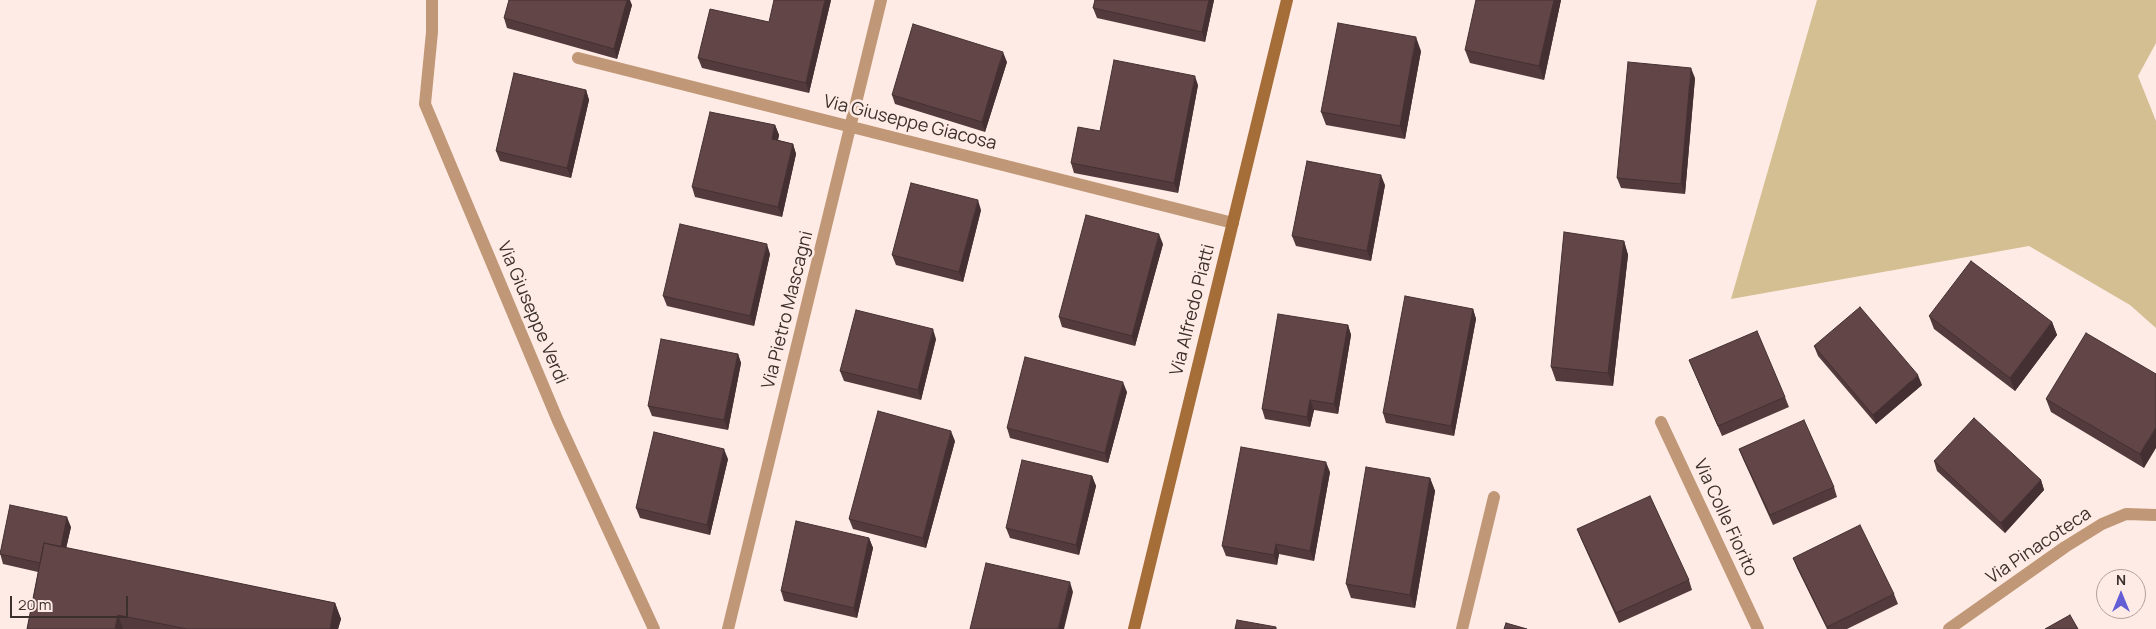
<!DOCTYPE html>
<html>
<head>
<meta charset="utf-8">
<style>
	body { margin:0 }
	#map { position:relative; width:2156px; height:629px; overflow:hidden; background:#ffebe5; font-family:Manrope,sans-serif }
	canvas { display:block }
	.north { position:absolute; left:2096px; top:569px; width:50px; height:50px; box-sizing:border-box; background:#ffebe5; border:1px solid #b1a09b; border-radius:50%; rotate:0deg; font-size:14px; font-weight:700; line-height:20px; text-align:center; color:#3c302c }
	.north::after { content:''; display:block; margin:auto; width:18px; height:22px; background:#635dd6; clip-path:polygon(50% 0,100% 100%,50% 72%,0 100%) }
	.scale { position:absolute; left:10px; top:596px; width:118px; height:22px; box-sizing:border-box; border:2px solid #3c302c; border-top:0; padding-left:6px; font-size:15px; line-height:18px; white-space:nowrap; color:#3c302c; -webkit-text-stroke:4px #ffebe5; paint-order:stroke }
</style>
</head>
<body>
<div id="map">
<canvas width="2156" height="629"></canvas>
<div class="north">N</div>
<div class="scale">20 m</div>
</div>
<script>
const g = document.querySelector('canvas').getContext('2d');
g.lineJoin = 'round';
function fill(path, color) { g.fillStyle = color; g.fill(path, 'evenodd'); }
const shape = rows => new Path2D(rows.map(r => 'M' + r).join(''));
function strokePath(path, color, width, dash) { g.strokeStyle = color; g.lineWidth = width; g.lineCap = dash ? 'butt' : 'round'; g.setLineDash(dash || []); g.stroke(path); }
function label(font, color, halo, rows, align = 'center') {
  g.font = font + ' Manrope,sans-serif'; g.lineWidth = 5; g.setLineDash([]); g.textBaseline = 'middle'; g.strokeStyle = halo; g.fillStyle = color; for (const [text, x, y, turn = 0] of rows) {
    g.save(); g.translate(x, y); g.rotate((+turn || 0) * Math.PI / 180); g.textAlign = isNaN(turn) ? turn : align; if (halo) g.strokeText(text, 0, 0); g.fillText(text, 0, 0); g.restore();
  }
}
fill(shape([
	[1817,0,2156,0,2156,43,2138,76,2156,121,2156,328,2130,305,2029,246,1731,299]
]), '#d4bf93');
strokePath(shape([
	[432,0,432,32,425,104,558,421,654,629],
	[578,58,1233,223],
	[1661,422,1758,629],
	[728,629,881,0],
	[1462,629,1494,497],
	[1949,629,2065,547,2102,524,2126,514,2156,515]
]), '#c09877', 12);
strokePath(shape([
	[1134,629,1287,0]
]), '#a56d38', 12);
fill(shape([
	[831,0,809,93,702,68,698,58,769,22],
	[1095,0,1214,0,1205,42,1097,18,1093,8],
	[1561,0,1544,80,1470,63,1465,50],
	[632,5,617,59,507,28,504,18],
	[1421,51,1405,139,1326,125,1321,112],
	[1007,62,985,132,895,104,892,95],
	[1695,78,1685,194,1621,188,1617,178],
	[1198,85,1178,193,1074,173,1071,163,1100,131],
	[586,90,589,100,571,178,500,161,496,151],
	[775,125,779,135,778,140,793,144,796,154,782,217,695,197,692,187],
	[1385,185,1371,261,1296,246,1292,236],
	[981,210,963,282,896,265,892,255],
	[1624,241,1628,255,1613,386,1556,381,1551,367],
	[1163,244,1135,346,1062,327,1059,317],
	[770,254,754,326,667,306,663,296],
	[1473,309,1476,319,1454,436,1386,423,1383,413],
	[1929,316,2052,322,2057,335,2015,391,1934,329],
	[1348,325,1351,335,1338,414,1314,410,1310,427,1265,419,1262,409],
	[936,339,921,400,844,381,840,371],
	[1814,346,1922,385,1876,424,1818,356],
	[738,354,741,363,728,430,652,416,648,406],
	[1689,360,1785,397,1789,407,1722,436],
	[2156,374,2144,468,2051,412,2046,399],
	[1127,392,1108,463,1010,438,1007,428],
	[955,441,926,548,853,529,849,519],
	[1739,449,1834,487,1837,497,1773,525,1743,459],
	[728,459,710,535,640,518,636,508],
	[1934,461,2041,480,2044,490,2005,533,1937,471],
	[1330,472,1314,561,1279,554,1277,565,1226,556,1222,546],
	[1092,476,1096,486,1079,555,1010,538,1006,528],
	[1430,478,1435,491,1415,608,1351,598,1346,584],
	[71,527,66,548,335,603,341,619,338,629,27,629,38,572,3,564,0,553],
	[1577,529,1689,580,1692,590,1619,623,1581,539],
	[869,538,873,548,857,618,784,601,781,591],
	[1793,558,1894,594,1898,604,1847,629,1827,629,1797,568]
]), '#533b3d');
fill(shape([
	[627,0,630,0,632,5,617,59,614,49],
	[825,0,831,0,809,93,806,83],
	[1209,0,1214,0,1205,42,1202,32],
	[1554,0,1561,0,1544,80,1539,66],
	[1416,37,1421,51,1405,139,1400,126],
	[1003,52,1007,62,985,132,982,122],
	[1691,68,1695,78,1685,194,1681,184],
	[1195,76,1198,85,1178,193,1174,183],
	[586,90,589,100,571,178,567,168],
	[775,125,779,135,776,149,772,139],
	[793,144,796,154,782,217,778,207],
	[1381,175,1385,185,1371,261,1367,251],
	[978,200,981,210,963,282,959,272],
	[1159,234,1163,244,1135,346,1132,336],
	[1624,241,1628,255,1613,386,1608,373],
	[767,244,770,254,754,326,750,316],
	[1473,309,1476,319,1454,436,1451,426],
	[2052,322,2057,335,2015,391,2010,378],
	[1348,325,1351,335,1338,414,1334,404],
	[933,329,936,339,921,400,918,390],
	[738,354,741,363,728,430,724,420],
	[1918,375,1922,385,1876,424,1873,415],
	[1123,382,1127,392,1108,463,1105,453],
	[1310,400,1314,410,1310,427,1307,417],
	[2156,427,2156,448,2144,468,2140,454],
	[951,431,955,441,926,548,923,538],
	[724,449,728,459,710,535,707,525],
	[1326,462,1330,472,1314,561,1310,551],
	[1092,476,1096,486,1079,555,1076,545],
	[1430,478,1435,491,1415,608,1410,595],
	[2041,480,2044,490,2005,533,2001,523],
	[67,517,71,527,63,562,59,552],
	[869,538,873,548,857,618,854,608],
	[1276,544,1279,554,1277,565,1274,555],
	[1070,582,1073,592,1064,629,1058,629],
	[335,603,341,619,338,629,330,629],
	[118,615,123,629,115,629]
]), '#443032');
const building = shape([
	[509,0,627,0,614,49,504,18,509,0],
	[774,0,825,0,806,83,698,58,710,9,769,22,774,0],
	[1095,0,1209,0,1202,32,1093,8,1095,0],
	[1476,0,1554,0,1539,66,1465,50,1476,0],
	[1338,23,1416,37,1400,126,1321,112,1338,23],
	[913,24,1003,52,982,122,892,95,913,24],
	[1114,60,1195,76,1174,183,1071,163,1078,127,1100,131,1114,60],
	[1628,62,1691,68,1681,184,1617,178,1628,62],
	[514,73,586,90,567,168,496,151,514,73],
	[710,112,775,125,772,139,793,144,778,207,692,187,710,112],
	[1307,161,1381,175,1367,251,1292,236,1307,161],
	[911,183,978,200,959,272,892,255,911,183],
	[1086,215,1159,234,1132,336,1059,317,1086,215],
	[680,224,767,244,750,316,663,296,680,224],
	[1564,232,1624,241,1608,373,1551,367,1564,232],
	[1971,261,2052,322,2010,378,1929,316,1971,261],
	[1405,296,1473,309,1451,426,1383,413,1405,296],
	[1860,307,1918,375,1873,415,1814,346,1860,307],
	[856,310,933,329,918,390,840,371,856,310],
	[1278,314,1348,325,1334,404,1310,400,1307,417,1262,409,1278,314],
	[1757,331,1785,397,1718,426,1689,360,1757,331],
	[2086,333,2156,374,2156,427,2140,454,2046,399,2086,333],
	[661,339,738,354,724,420,648,406,661,339],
	[1025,357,1123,382,1105,453,1007,428,1025,357],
	[878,411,951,431,923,538,849,519,878,411],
	[1974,418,2041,480,2001,523,1934,461,1974,418],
	[1804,420,1834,487,1770,515,1739,449,1804,420],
	[654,432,724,449,707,525,636,508,654,432],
	[1241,447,1326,462,1310,551,1276,544,1274,555,1222,546,1241,447],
	[1022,460,1092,476,1076,545,1006,528,1022,460],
	[1366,467,1430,478,1410,595,1346,584,1366,467],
	[1650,496,1689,580,1616,613,1577,529,1650,496],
	[10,505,67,517,61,547,44,543,40,563,0,554,10,505],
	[796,521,869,538,854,608,781,591,796,521],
	[1860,525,1894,594,1827,627,1793,558,1860,525],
	[44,543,335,603,330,629,187,629,118,615,115,629,27,629,44,543],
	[986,563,1070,582,1058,629,970,629,986,563],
	[2070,615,2078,629,2045,629,2070,615],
	[1237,620,1276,627,1276,629,1235,629,1237,620],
	[1506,623,1527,629,1504,629,1506,623]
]);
fill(building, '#614547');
strokePath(building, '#443032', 1);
label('18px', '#3c302c', '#ffebe5', [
	["Via Giuseppe Giacosa",910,123,14],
	["Via Pietro Mascagni",788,310,-76],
	["Via Alfredo Piatti",1193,310,-76],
	["Via Giuseppe Verdi",532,313,67],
	["Via Colle Fiorito",1725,518,65],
	["Via Pinacoteca",2039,546,-34]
]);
</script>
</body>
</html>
